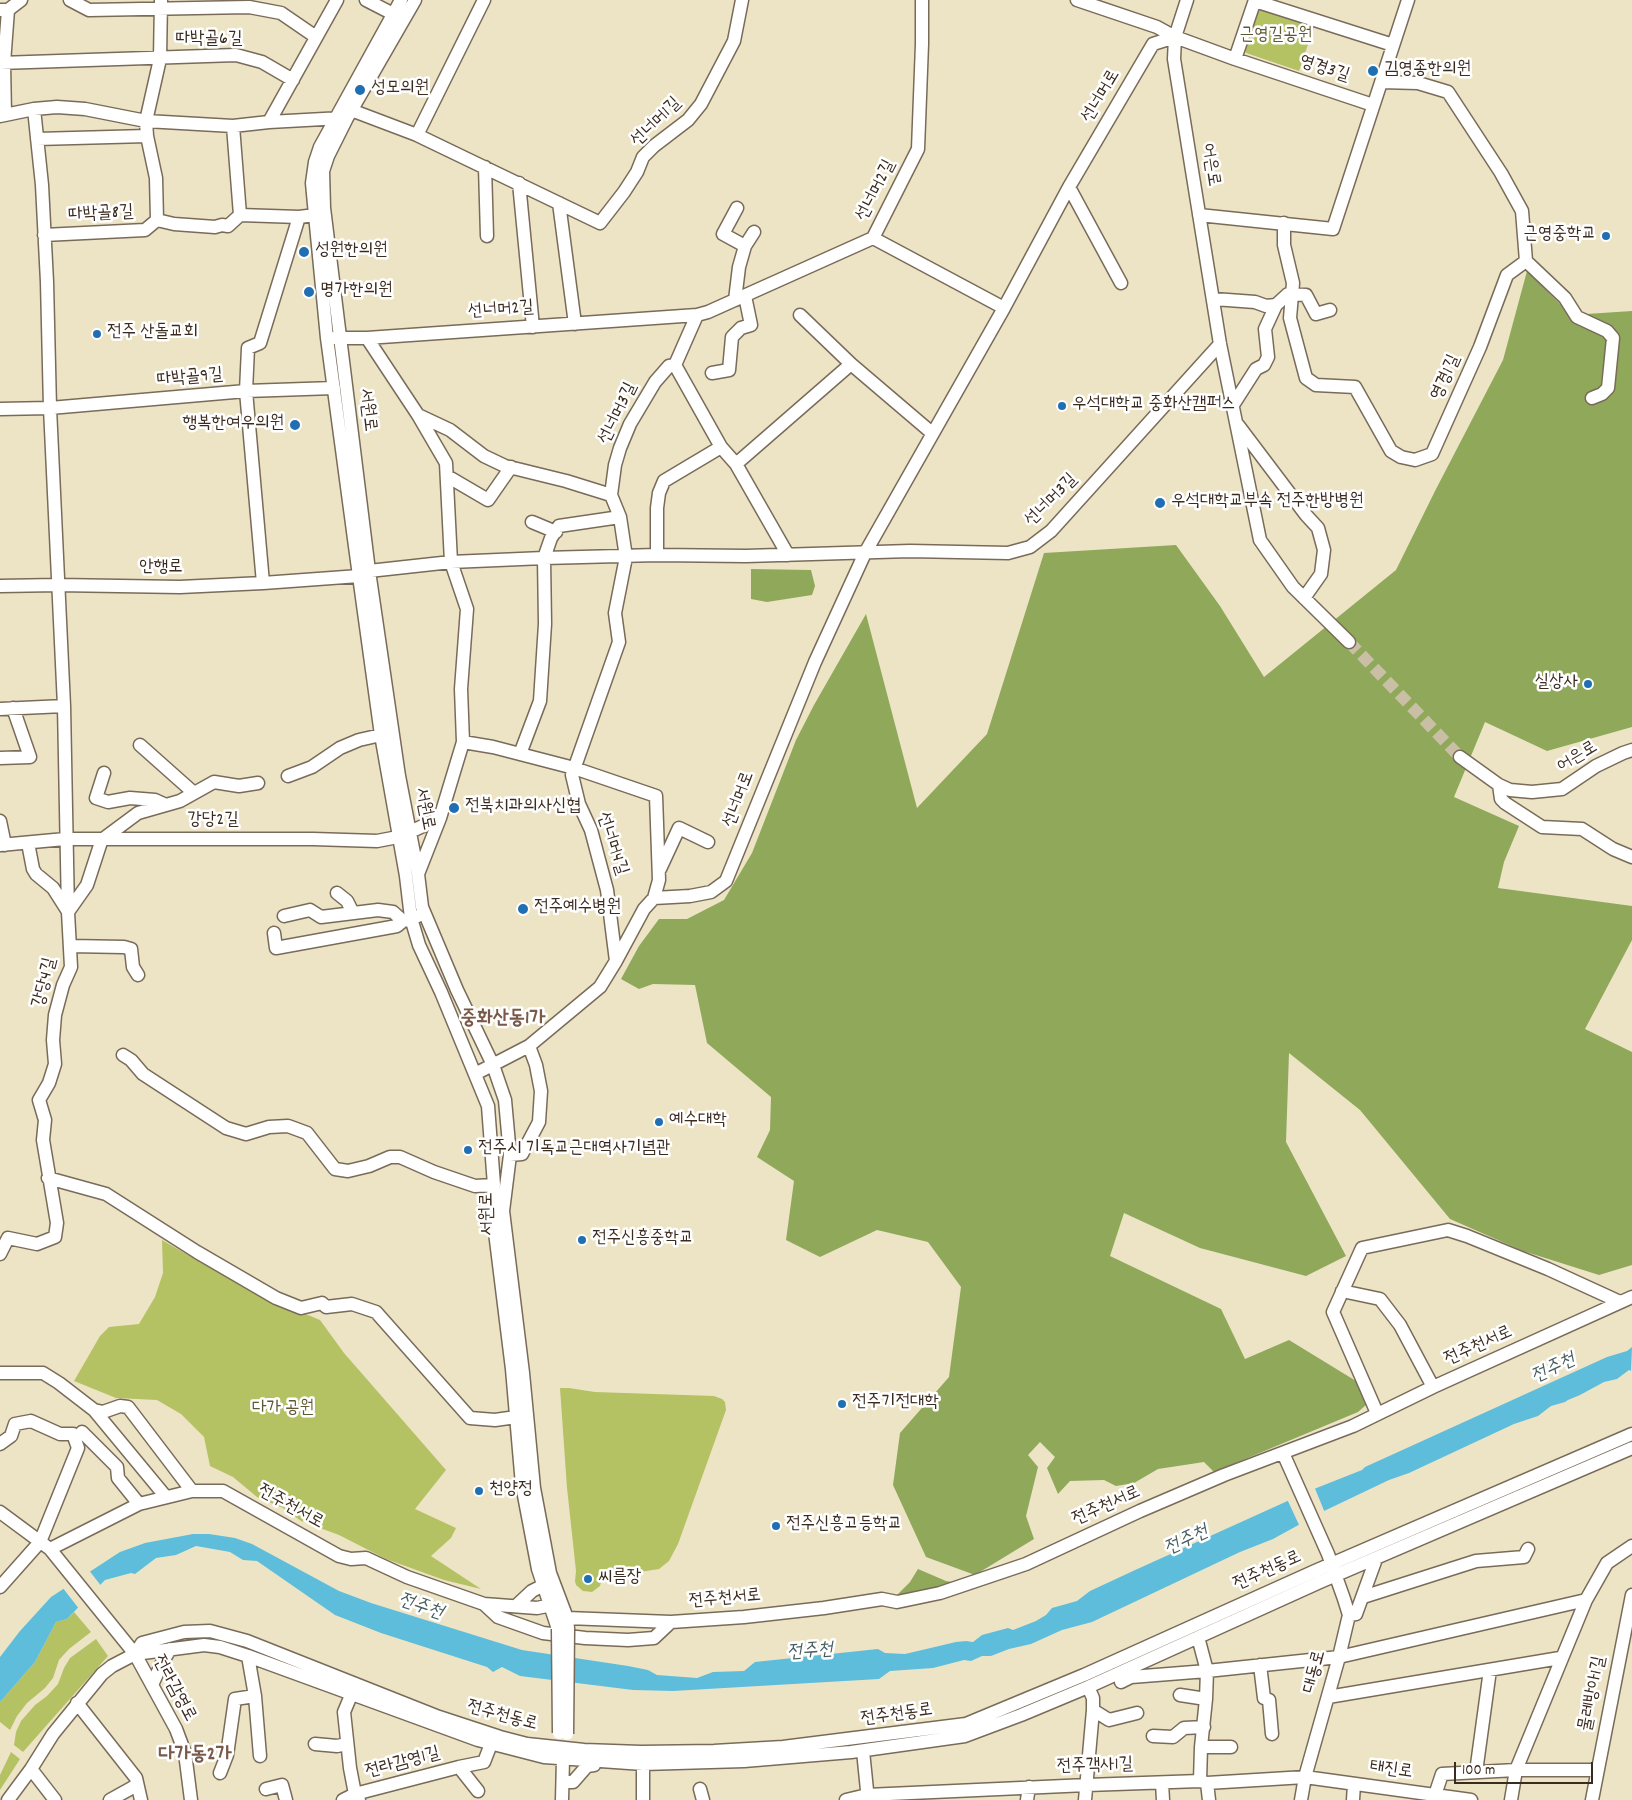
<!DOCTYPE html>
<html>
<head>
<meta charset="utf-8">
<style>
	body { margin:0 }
	#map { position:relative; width:1632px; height:1800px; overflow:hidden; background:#ede4c6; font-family:Dekko,sans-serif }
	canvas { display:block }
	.scale { position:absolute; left:1454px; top:1762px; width:139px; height:22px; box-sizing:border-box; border:2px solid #3b2a1e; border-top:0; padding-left:6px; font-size:15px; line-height:18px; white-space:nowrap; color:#3b2a1e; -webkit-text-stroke:4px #fff; paint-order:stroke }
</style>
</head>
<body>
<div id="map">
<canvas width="1632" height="1800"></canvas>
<div class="scale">100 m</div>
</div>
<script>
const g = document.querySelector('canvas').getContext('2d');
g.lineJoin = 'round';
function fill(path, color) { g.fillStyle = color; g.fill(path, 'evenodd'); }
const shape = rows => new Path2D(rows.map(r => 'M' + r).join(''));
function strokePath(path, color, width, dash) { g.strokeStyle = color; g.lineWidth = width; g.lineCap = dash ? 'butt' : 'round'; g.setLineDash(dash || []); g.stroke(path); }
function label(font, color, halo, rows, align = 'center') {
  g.font = font + ' Dekko,"Poor Story",sans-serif'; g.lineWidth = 5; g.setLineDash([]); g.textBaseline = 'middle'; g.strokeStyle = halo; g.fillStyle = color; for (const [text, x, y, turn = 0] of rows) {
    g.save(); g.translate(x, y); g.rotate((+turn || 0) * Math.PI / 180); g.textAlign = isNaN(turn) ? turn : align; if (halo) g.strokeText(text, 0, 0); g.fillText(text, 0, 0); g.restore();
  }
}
fill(shape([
	[1258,5,1315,24,1299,71,1246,53,1243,47],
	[162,1240,252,1292,320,1320,344,1353,446,1470,415,1509,456,1528,451,1538,431,1556,481,1589,444,1580,386,1559,339,1535,301,1521,283,1508,257,1497,233,1477,210,1466,204,1437,181,1414,157,1400,116,1398,74,1381,100,1336,109,1327,139,1324,155,1297,163,1273],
	[560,1388,569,1388,595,1392,714,1396,722,1399,725,1402,726,1410,678,1544,669,1561,659,1569,602,1578,600,1586,592,1592,583,1591,576,1585,575,1581,576,1571,567,1488],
	[74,1612,91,1632,69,1649,59,1660,53,1678,45,1688,27,1703,17,1716,10,1730,0,1722,0,1702,35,1662,56,1622,67,1619],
	[96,1639,108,1656,23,1752,14,1745,16,1732,21,1721,35,1705,47,1696,58,1684,64,1668,70,1658],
	[11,1752,20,1759,0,1790,0,1775]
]), '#b4c264');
fill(shape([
	[1527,271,1571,315,1632,311,1632,727,1547,751,1485,722,1454,797,1519,826,1504,862,1498,888,1632,906,1632,940,1585,1029,1632,1052,1632,1265,1599,1275,1523,1251,1450,1219,1360,1110,1289,1053,1286,1142,1346,1256,1306,1276,1200,1248,1124,1213,1110,1256,1221,1309,1245,1359,1289,1340,1356,1381,1366,1405,1358,1412,1214,1472,1204,1462,1158,1469,1134,1483,1116,1486,1104,1480,1070,1481,1058,1494,1047,1468,1055,1457,1040,1442,1028,1455,1038,1467,1026,1516,1034,1539,975,1575,926,1557,893,1485,900,1433,949,1377,961,1287,928,1242,877,1230,820,1257,786,1240,794,1181,757,1157,770,1130,771,1097,707,1043,695,985,653,984,639,989,621,979,639,946,659,919,687,919,724,900,752,853,796,740,814,705,866,614,917,808,987,734,1044,553,1176,545,1220,606,1264,677,1396,570,1435,491,1503,360],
	[751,569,811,570,815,586,812,595,767,602,751,599],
	[918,1569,946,1581,958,1583,895,1597,910,1582]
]), '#8fa85a');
fill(shape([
	[1632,1347,1631,1371,1629,1370,1617,1379,1604,1382,1580,1395,1568,1400,1565,1402,1551,1406,1538,1416,1514,1424,1409,1473,1389,1480,1324,1511,1273,1539,1240,1552,1092,1622,1062,1630,1031,1644,1009,1649,991,1656,982,1656,971,1661,964,1660,933,1668,890,1671,879,1679,673,1691,633,1690,520,1676,502,1667,493,1672,487,1667,381,1633,335,1615,257,1561,243,1560,230,1552,196,1546,176,1555,156,1558,135,1574,131,1573,105,1580,67,1619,56,1622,35,1662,0,1702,0,1657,20,1631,51,1597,120,1552,145,1543,193,1534,209,1534,235,1538,252,1544,339,1591,371,1603,522,1650,628,1666,648,1670,657,1675,697,1678,713,1672,744,1671,755,1662,878,1649,885,1653,905,1654,956,1642,966,1641,973,1642,982,1635,1008,1628,1013,1630,1036,1621,1046,1615,1052,1608,1077,1601,1090,1591,1133,1571,1314,1489,1362,1470,1365,1467,1607,1357,1627,1351]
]), '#5dbddb');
fill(shape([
	[1314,1486,1325,1513,1300,1527,1287,1499],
	[88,1569,102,1587,80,1610,62,1587]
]), '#ede4c6');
strokePath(shape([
	[1349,642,1460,757]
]), '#c9bfa4', 12, [12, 6]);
const minor = shape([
	[70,0,89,10,249,7,281,13,316,37],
	[366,0,399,17],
	[401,0,320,147,315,162,312,183,315,215,327,338,359,576,381,735,406,876,411,918,419,945,441,992,488,1106,494,1185,492,1208,512,1369,522,1485,538,1569,558,1629],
	[415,0,347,118,328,156,323,171,324,208,369,571,399,776,418,874,422,907,457,990,493,1065,505,1100,510,1155,503,1211,523,1373,534,1488,550,1573,567,1618,568,1629],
	[1077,0,1157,27,1175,37,1235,59,1373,105],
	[1187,0,1175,37,1174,59,1220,344,1260,540,1293,587,1349,642],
	[1255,1,1393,45],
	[0,10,8,10,21,0],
	[1235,59,1255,0],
	[0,63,236,55,262,62,293,80],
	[343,107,417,135,600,223,624,192,637,172,643,157,654,146,688,120,701,104,734,41,742,0],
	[5,115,4,63,8,10],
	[0,116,34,109,57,107,85,109,146,121,233,126,269,122,342,118],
	[269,122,337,0],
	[233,126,240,215,299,217],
	[417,135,484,0],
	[37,139,147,136],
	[485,167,487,236],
	[519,183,533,327],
	[1069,187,1121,283],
	[559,203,575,324],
	[737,208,723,234,745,246],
	[1199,215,1333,229,1408,0],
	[157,220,156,178,147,136,146,121,160,59,161,0],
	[1284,223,1284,245,1293,283,1290,318,1306,378,1316,385,1355,387,1391,451,1401,457,1415,460,1432,454,1480,347,1507,275,1526,261,1522,211,1501,173,1448,92,1418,83,1381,82],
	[44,235,145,230,157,220,174,224,215,227,222,225,228,226,240,215],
	[873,238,1004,308],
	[1526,261,1565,298,1577,317,1607,331,1613,338,1608,388,1602,394,1592,398],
	[1214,299,1255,302,1266,306,1276,305,1288,294,1306,295,1316,314,1330,310],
	[735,300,739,267,745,246,754,232],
	[697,315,675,365,721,447,736,464,788,555],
	[800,315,851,364,932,433],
	[334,338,367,338,697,315,708,312,873,238,918,149,922,44,922,0],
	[367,338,418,415,446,463,451,562,467,609,461,689,463,742,440,818,418,874],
	[712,373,729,370,732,337,741,328,751,325,745,296],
	[1233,405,1256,369,1264,365,1268,357,1265,329,1276,305],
	[0,409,50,408,246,391,334,388],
	[418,415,450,430,484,456,505,466,566,481,611,495],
	[1238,425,1306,515,1318,528,1324,550,1321,574,1304,598],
	[736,464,851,364],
	[447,476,488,500,511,467],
	[532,522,556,532],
	[657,555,657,508,659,493,664,481,721,447],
	[263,583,246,391,248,348,260,343,299,217,315,215],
	[0,586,58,585,180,587,263,583,359,576,369,571,451,562,544,558,657,555,746,556,910,551,1008,553,1030,547,1051,531,1220,344],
	[0,709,64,706],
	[463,742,493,747,574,768,656,796,659,880,654,898],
	[140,745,194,793],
	[520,754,540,701,545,624,544,558,551,538,559,526,620,517],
	[1460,757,1499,785,1510,790,1532,792,1562,789,1596,766,1623,753,1632,750],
	[0,758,30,757,13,708],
	[104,773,96,798,108,802,130,798,155,800,166,805],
	[288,776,312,767,340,748,359,740,381,735],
	[1499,785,1501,799,1505,803,1542,827,1582,829,1613,849,1632,857],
	[0,821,5,845],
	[410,832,440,818],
	[103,839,138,813,180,801,214,782,239,786,258,783],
	[28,843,33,869,36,874,53,888,67,910],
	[0,845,65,839,313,839,377,841,398,837],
	[660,869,679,828,708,842],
	[337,893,347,901,353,913],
	[68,912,87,885,102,839],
	[284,916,310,910,321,917,378,910,393,912,403,921],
	[274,933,276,948,397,926,403,921,418,916],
	[70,946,124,947,131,949,133,967,138,975],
	[616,961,607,890,591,830,579,804,572,775,619,642,615,613,626,557,620,517,611,495,615,465,620,448,630,424,655,382,669,366,675,365],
	[123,1055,131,1060,143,1074,226,1128,246,1134,269,1127,288,1126,307,1133,335,1169,348,1171,369,1166,390,1157,400,1157,434,1172,475,1186,494,1185],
	[475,1074,529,1046,600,987,616,961,644,909,654,898,690,896,711,892,726,881,815,662,865,553,1004,308,1069,187,1153,44,1175,37],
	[510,1155,522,1154,539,1122,541,1091,536,1065,529,1046],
	[48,1178,106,1194,197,1252,276,1298,301,1308,322,1303,326,1307,352,1304,376,1312,470,1418,495,1420,523,1416],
	[0,1254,8,1238,37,1244,55,1237,57,1223,43,1140,45,1120,39,1100,49,1083,55,1064,53,1040,55,1015,63,985,71,967,68,912,64,706,50,408,47,282,42,185,34,109],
	[1342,1291,1380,1299,1400,1325,1433,1387],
	[0,1373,43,1373,59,1383,94,1410,103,1412,120,1406,128,1407,192,1491],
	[94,1410,166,1497],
	[1377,1413,1333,1312,1362,1248,1448,1230,1467,1236,1548,1269,1620,1302],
	[82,1432,117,1467,118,1478,139,1504],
	[0,1444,11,1436,15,1424,31,1421,60,1434,73,1434,78,1448,40,1542,0,1587],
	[1283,1453,1328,1554,1344,1599,1349,1615,1339,1657,1305,1777,1301,1800],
	[0,1512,50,1549,135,1654,176,1729,185,1753,191,1800],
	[50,1549,139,1504,192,1491,223,1491,339,1556,351,1559,366,1558,407,1577,484,1604,537,1608,552,1605],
	[1363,1597,1476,1561,1524,1557,1528,1549],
	[484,1604,498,1617,543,1633,585,1638,628,1640,654,1638,671,1622],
	[517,1605,532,1591,544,1585],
	[1349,1615,1356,1614,1376,1559],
	[567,1618,671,1622,744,1617,824,1608,882,1599,897,1602,940,1593,1026,1564,1140,1511,1224,1475,1353,1426,1433,1387,1632,1297],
	[1198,1637,1207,1671,1206,1699,1201,1747,1200,1781],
	[135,1654,142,1643,184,1632,210,1631,247,1641,439,1717,500,1737,527,1744,584,1750,641,1752,714,1751,783,1747,966,1724,1084,1675,1315,1571,1632,1434],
	[248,1656,255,1696,260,1756],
	[1260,1665,1264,1698,1269,1700,1272,1734],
	[1121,1682,1131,1677,1207,1671,1339,1657,1586,1600],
	[152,1685,161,1665,170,1649],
	[352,1693,344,1712,350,1768,355,1794,359,1800],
	[1180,1695,1206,1699],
	[1328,1697,1560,1658],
	[77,1703,136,1778,141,1800],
	[1093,1710,1109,1720,1137,1713],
	[1153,1736,1173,1737,1184,1728,1204,1727],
	[315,1744,337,1746,347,1744],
	[1201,1747,1231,1747],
	[863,1751,868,1800],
	[643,1764,643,1800],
	[459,1767,478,1791],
	[31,1769,55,1800],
	[1476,1772,1490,1670],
	[220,1773,227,1755,235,1699,255,1696],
	[563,1782,573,1782,587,1766,594,1765,594,1760],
	[1162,1783,1163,1800],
	[1207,1783,1209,1800],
	[266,1789,282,1785,286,1800],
	[700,1789,703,1800],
	[1435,1795,1442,1774,1516,1770,1597,1770],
	[8,1800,31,1769,53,1734,102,1674,112,1666,135,1654,204,1645,220,1647,248,1656,478,1740,544,1757,643,1764,744,1761,851,1752,965,1736,1021,1715,1088,1687,1320,1582,1632,1448],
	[110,1800,137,1785],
	[343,1800,355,1794,459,1767,484,1762,491,1744],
	[562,1800,563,1759,566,1753],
	[846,1800,867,1795,1087,1785,1200,1781,1207,1783,1305,1777,1471,1800],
	[1027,1800,1029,1787],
	[1085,1800,1093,1710,1093,1698,1088,1687],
	[1353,1800,1354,1784],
	[1511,1800,1516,1770,1586,1600,1607,1563,1632,1546],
	[1592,1800,1632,1595]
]);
strokePath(minor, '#796b59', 15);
strokePath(minor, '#fff', 12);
const minorBridge = shape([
	[558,1629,559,1733],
	[567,1734,568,1629]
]);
strokePath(minorBridge, '#796b59', 15, []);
strokePath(minorBridge, '#fff', 12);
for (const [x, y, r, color] of [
	[1373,71,6,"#1f6fb2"],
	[360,90,6,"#1f6fb2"],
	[1606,236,5,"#1f6fb2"],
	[304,252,6,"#1f6fb2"],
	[309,292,6,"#1f6fb2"],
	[97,334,5,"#1f6fb2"],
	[1062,406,5,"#1f6fb2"],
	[295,425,6,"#1f6fb2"],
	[1160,503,6,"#1f6fb2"],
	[1588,684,5,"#1f6fb2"],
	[454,808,6,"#1f6fb2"],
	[523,909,6,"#1f6fb2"],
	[659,1122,5,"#1f6fb2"],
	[468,1150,5,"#1f6fb2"],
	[582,1240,5,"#1f6fb2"],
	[842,1404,5,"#1f6fb2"],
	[479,1491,5,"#1f6fb2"],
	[776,1526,5,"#1f6fb2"],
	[588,1579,5,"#1f6fb2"]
]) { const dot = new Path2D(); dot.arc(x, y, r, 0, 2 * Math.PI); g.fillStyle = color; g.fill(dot); strokePath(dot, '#fff', 2); }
label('18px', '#5f5833', '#fff', [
	["근영길공원",1276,37],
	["다가 공원",283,1410]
]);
label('18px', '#3b2a1e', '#fff', [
	["따박골6길",209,41],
	["영경3길",1324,70,18],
	["선너머로",1102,97,-59],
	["선너머1길",657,123,-44],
	["어은로",1209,165,81],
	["선너머2길",877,191,-63],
	["따박골8길",101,215,-3],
	["선너머2길",501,311,-4],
	["영경1길",1447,378,-66],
	["따박골9길",190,379,-5],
	["서원로",366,410,83],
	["선너머3길",619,414,-64],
	["선너머3길",1052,501,-45],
	["안행로",161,569],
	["어은로",1578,758,-31],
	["선너머로",740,800,-69],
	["서원로",423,809,79],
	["강당2길",213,822],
	["선너머4길",611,844,72],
	["강당4길",46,983,-76],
	["서원로",489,1214,-91],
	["전주천서로",1479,1347,-24],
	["전주천서로",1107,1507,-24],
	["전주천서로",290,1508,29],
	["전주천동로",1268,1572,-24],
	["전주천서로",725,1600,-5],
	["대동로",1316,1672,-75],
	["전라감영로",173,1689,62],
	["물레방아1길",1594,1694,-79],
	["전주천동로",897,1716,-8],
	["전주천동로",502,1717,15],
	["전라감영1길",403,1764,-15],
	["전주객사1길",1095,1767,-2],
	["태진로",1391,1771,8]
]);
label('18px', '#3b2a1e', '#fff', [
	["김영종한의원",1384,71],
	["성모의원",371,90],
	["근영중학교",1596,236,"right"],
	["성원한의원",315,252],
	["명가한의원",320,292],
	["전주 산돌교회",107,334],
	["우석대학교 중화산캠퍼스",1072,406],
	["행복한여우의원",284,425,"right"],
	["우석대학교부속 전주한방병원",1171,503],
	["실상사",1578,684,"right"],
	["전북치과의사신협",465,808],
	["전주예수병원",534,909],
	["예수대학",669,1122],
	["전주시 기독교근대역사기념관",478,1150],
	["전주신흥중학교",592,1240],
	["전주기전대학",852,1404],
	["천양정",489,1491],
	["전주신흥고등학교",786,1526],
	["씨름장",598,1579]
], 'left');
label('italic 19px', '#475d60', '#fff', [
	["전주천",1554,1370,-25],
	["전주천",1187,1542,-25],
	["전주천",420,1608,19],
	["전주천",810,1653,-4]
]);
label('bold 20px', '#795a4a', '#fff', [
	["중화산동1가",503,1020],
	["다가동2가",195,1756]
]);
</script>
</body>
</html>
